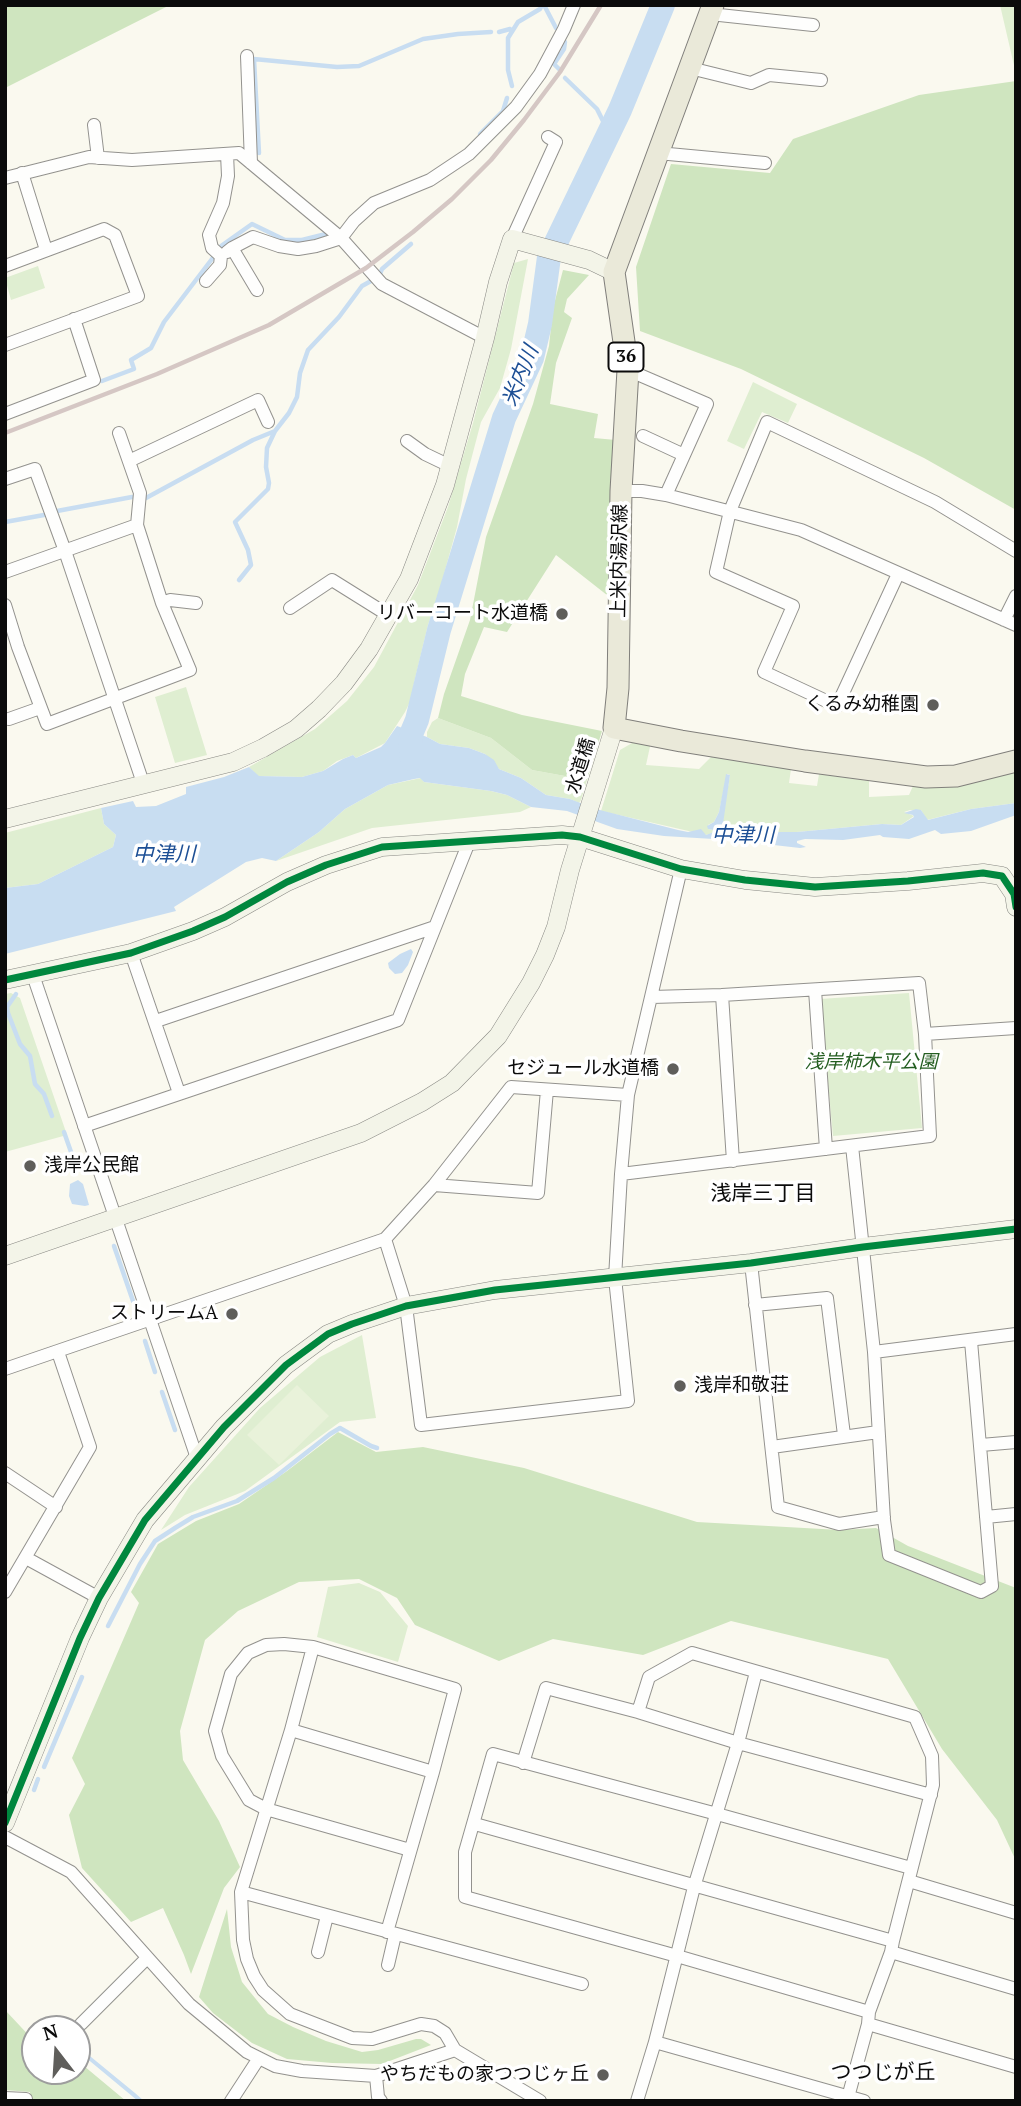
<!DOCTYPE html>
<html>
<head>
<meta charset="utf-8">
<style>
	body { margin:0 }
	#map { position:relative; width:1021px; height:2106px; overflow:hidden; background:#faf9ef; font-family:"PT Serif",serif }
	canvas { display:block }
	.frame { position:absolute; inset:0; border:7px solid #0b0b0b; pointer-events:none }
	.north { position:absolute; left:21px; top:2015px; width:70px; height:70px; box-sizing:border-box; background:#fff; border:2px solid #9d9d9d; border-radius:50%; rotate:343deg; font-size:19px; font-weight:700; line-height:28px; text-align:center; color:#0b0b0b }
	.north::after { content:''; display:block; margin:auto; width:24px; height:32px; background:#5f5e5b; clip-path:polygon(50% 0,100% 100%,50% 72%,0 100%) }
</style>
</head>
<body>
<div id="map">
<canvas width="1021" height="2106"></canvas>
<div class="frame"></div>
<div class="north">N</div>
</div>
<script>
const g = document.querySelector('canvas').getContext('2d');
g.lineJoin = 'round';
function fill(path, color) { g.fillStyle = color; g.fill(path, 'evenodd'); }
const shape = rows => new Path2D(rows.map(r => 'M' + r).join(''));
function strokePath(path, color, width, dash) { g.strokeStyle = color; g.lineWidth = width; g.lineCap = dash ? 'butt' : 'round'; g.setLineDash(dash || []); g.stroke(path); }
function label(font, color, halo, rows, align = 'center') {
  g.font = font + ' "PT Serif","Noto Sans JP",serif'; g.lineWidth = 7; g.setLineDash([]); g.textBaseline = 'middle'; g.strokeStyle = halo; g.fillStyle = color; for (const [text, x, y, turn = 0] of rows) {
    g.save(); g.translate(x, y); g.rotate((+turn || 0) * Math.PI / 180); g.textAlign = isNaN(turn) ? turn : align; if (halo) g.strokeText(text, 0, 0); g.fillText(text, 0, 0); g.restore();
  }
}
fill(shape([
	[1000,5,1016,5,1016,74],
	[528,259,511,349,500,388,481,422,466,479,457,527,438,596,428,625,414,683,413,696,405,712,385,743,356,758,353,755,337,761,323,771,302,777,258,776,249,767,315,729,347,701,374,667,418,585,448,507,473,423,514,263],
	[38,266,45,288,11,300,5,278],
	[753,382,797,404,788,423,762,412,744,449,727,441],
	[186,687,207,755,175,763,155,697],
	[438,718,491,738,532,770,587,780,581,800,579,803,570,799,546,795,521,778,499,769,485,754,469,748,440,744,427,737,427,732,432,722],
	[639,739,651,742,646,765,699,769,711,757,791,769,789,783,817,786,819,774,869,781,869,797,909,795,913,786,937,787,960,785,1016,772,1016,803,971,809,927,820,921,810,910,810,904,812,914,816,901,825,882,824,797,832,745,832,724,837,722,831,724,810,730,775,727,774,719,812,714,822,708,825,708,829,714,830,714,833,706,835,601,811,620,750],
	[421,778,424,782,491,791,507,795,531,807,520,812,372,828,276,861,319,832,345,809,388,785],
	[101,808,104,824,116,835,113,847,38,884,5,888,5,833],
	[11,993,20,998,67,1135,5,1152,5,994],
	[909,993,922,1128,833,1136,820,999],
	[362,1335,376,1418,340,1422,245,1491,185,1515,161,1530,189,1487,260,1408,320,1357],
	[359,1583,380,1592,408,1626,398,1662,317,1637,328,1587]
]), '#dfeed1');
fill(shape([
	[5,5,170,5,5,88],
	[1016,81,1016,510,924,458,741,369,640,331,636,267,671,164,770,173,793,139,919,95],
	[563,270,589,275,567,299,564,312,572,318,556,363,550,404,598,414,594,438,616,440,612,599,556,555,507,632,484,627,465,674,461,696,522,715,602,731,587,780,532,770,491,738,438,718,444,694,470,620,486,537,533,404,549,346,553,308],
	[338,1432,376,1452,423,1447,524,1468,697,1522,840,1530,876,1528,908,1546,1016,1588,1016,1861,997,1820,942,1749,888,1659,731,1621,643,1655,553,1639,499,1661,415,1625,397,1598,359,1579,299,1582,238,1611,205,1640,180,1731,183,1760,219,1821,240,1867,224,1888,191,1974,184,1955,163,1908,131,1922,82,1868,69,1815,85,1784,72,1758,139,1603,131,1592,158,1544,196,1521,239,1504,287,1471],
	[227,1909,231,1947,242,1982,268,2014,293,2027,326,2041,362,2052,378,2050,416,2039,421,2039,431,2045,382,2064,332,2063,287,2059,252,2043,213,2013,199,1997],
	[6,2011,35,2042,35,2071,77,2071,77,2066,84,2066,126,2101,31,2101,30,2092,5,2090]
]), '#cfe5bf');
fill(shape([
	[297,1385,329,1416,279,1465,247,1435]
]), '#e9f2da');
fill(shape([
	[397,726,427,737,440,744,469,748,485,754,494,760,499,769,521,778,546,795,570,799,596,809,678,830,688,832,701,829,706,835,714,832,714,830,708,829,707,826,714,822,719,812,726,774,730,775,722,831,724,837,745,832,797,832,882,824,901,825,914,817,913,815,904,813,916,809,921,810,928,820,971,809,1016,803,1016,815,971,831,941,834,935,830,909,839,883,837,880,835,843,840,805,839,797,841,797,843,806,847,800,848,730,840,664,836,617,829,567,811,531,807,507,795,491,791,424,782,420,778,414,779,388,785,345,809,319,832,276,861,262,858,246,862,174,907,176,911,5,954,5,888,38,884,113,847,116,835,104,824,101,808,133,801,136,807,156,806,186,794,186,787,224,777,249,767,259,776,302,777,323,771,343,759,353,755,356,758,381,747,385,743],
	[411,949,413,952,408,965,402,973,395,974,389,968,388,963,400,954],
	[78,1180,83,1184,89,1205,85,1206,72,1204,69,1196,70,1184],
	[85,2052,135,2093,144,2101,138,2101,85,2057,77,2059,77,2054]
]), '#c8ddf1');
strokePath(shape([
	[544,5,556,28],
	[499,32,510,29],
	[560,70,554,64,564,49,565,42],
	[565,78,597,109,605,125,607,135],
	[512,86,508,70,508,38,518,22,540,9,542,5],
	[480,134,503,111,507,98],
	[259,153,254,59,337,67,359,66,423,39,458,34,491,32],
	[221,246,252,224,285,240,302,240,326,234],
	[380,274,382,269,411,244],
	[102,381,134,369,131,360,151,348,164,322,215,255],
	[146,498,253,440,275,431,289,413,297,397,300,373,308,350,339,317,362,286,371,281],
	[57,511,132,497],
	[5,522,44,515],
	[239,580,251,565,248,550,235,522,268,489,269,483,266,467,267,448,275,431],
	[16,994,7,1007,8,1013,20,1044,30,1056,35,1084,44,1094,52,1116],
	[64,1132,77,1169],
	[114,1246,133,1301],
	[145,1341,155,1372],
	[162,1392,175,1430],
	[108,1626,140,1564,155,1541,175,1528,193,1517,237,1501,274,1478,330,1434,340,1428,371,1446,377,1448],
	[44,1767,82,1677],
	[34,1790,38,1779]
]), '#c8ddf1', 4.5);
strokePath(shape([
	[412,759,410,742,412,732,417,720,439,630,504,418,532,358,540,324,549,257,620,110,663,5]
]), '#c8ddf1', 24);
const street = shape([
	[710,14,813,25],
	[247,56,251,163],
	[690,68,751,83,769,75,821,80],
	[94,125,98,158],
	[658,153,765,163],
	[22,173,46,250],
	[5,178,89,157,132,160,239,153,341,238,382,284,485,338],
	[512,239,556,142,548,137],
	[232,248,253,237,279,246,298,249,316,246,341,238,354,221,374,203,430,180,469,154,516,107,540,74,564,29,574,5],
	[227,252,232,248,257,290],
	[5,266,104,229,115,235,138,296,5,345],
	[206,281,220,265,221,256,212,248,209,235,223,203,228,176,227,154],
	[628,370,707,404,666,495],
	[5,414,94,380,74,319],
	[643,436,684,455],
	[407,441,425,454,450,466],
	[129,461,258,400,268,422],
	[5,479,35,469,65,551,144,786],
	[621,491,642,491,666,495,801,530,1016,625],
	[5,572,137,525],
	[898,574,837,706,764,672,793,606,716,572,730,511,767,422,935,502,1016,551],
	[162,603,170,600,196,603],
	[5,605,18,647,47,724,190,670,162,603,137,525,140,493,119,433],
	[290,608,332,580,388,615],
	[1004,620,1016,596],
	[9,719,40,708],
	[131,953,179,1093],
	[33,975,197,1458],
	[815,990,826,1149],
	[722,995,733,1161],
	[156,1021,435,927],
	[925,1034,1016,1028],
	[84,1126,398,1020,469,842],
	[852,1146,874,1352,884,1520,889,1555,981,1592,992,1586,971,1341],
	[621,1174,930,1136,925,1034,919,983,722,995,652,997],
	[434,1185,538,1193,547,1090],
	[385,1239,406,1306,421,1425,628,1401,615,1278,621,1174,628,1095,681,869],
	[751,1263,778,1507,839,1524,884,1517],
	[755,1305,827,1298,844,1435],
	[874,1352,1016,1334],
	[5,1369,385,1239,434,1185,511,1087,628,1095],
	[981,1445,1016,1442],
	[772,1447,878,1432],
	[5,1473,56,1507],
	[986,1517,1016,1514],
	[26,1558,99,1598],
	[5,1592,90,1447,58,1352],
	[313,1647,291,1730,241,1892,243,1940,247,1959,254,1976,263,1990,290,2014,352,2038,372,2039,421,2024,434,2026,445,2033,455,2050,540,2101],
	[638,1712,649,1677,692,1653,915,1717,932,1756,933,1785,893,1941,891,1952,869,2012,868,2024,847,2101],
	[291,1730,433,1772],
	[523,1763,546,1688,638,1712,738,1743,931,1795],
	[475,1824,893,1941],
	[5,1837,71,1872,189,2004,247,2052,275,2066,302,2071,376,2076,455,2050],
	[909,1881,1016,1913],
	[241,1892,582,1984],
	[387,1932,433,1772,455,1689,313,1647,284,1644,266,1645,248,1653,231,1674,215,1731,222,1756,249,1800,266,1809,410,1850],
	[318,1952,327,1916],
	[891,1952,1016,1989],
	[388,1965,395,1935],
	[869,2012,677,1956,465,1897,465,1852,493,1754,717,1814,911,1868],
	[81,2024,147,1958],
	[868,2024,1016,2067],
	[655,2042,864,2101],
	[376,2076,378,2097,381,2101],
	[5,2098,26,2099],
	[231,2101,259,2058],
	[637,2101,655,2042,694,1887,738,1743,756,1672]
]);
const secondary = shape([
	[5,819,233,762,263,748,296,729,319,709,344,683,369,649,409,579,445,485,485,338,498,282,512,239,589,260,614,272],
	[5,980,131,953,193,931,225,917,287,882,326,865,382,847,562,835,580,837,681,869,745,880,815,887,908,881,983,873,1002,876,1014,894,1016,907],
	[5,1256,361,1133,422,1102,452,1083,498,1036,531,983,545,955,556,927,570,870,614,728],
	[5,1823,80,1638,99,1598,145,1520,224,1427,286,1365,328,1334,352,1324,406,1306,495,1290,751,1263,863,1247,1016,1229]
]);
const primary = shape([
	[713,5,614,272,628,370,621,491,618,688,614,728,681,741,805,761,926,777,956,776,1016,761]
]);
strokePath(street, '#93928e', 14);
strokePath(secondary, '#898984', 19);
strokePath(primary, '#807f7b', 23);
strokePath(street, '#fefefd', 12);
strokePath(secondary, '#f3f4e8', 18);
strokePath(primary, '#eae9d9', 21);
strokePath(shape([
	[5,433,157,374,269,325,366,268,413,232,452,199,491,160,524,120,560,72,601,5]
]), '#d5c7c4', 4.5);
strokePath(shape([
	[5,980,131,953,193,931,225,917,287,882,326,865,382,847,562,835,580,837,681,869,745,880,815,887,908,881,983,873,1002,876,1014,894,1016,907],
	[5,1823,80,1638,99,1598,145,1520,224,1427,286,1365,328,1334,352,1324,406,1306,495,1290,751,1263,863,1247,1016,1229]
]), '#00873e', 7);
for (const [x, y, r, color] of [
	[562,614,7,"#5f5e5b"],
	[933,705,7,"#5f5e5b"],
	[673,1069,7,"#5f5e5b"],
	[30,1166,7,"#5f5e5b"],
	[232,1314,7,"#5f5e5b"],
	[680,1386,7,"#5f5e5b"],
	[603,2075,7,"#5f5e5b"]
]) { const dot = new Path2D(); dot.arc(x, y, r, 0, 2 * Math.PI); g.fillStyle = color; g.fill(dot); strokePath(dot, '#fff', 2.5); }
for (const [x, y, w] of [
	[626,357,35]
]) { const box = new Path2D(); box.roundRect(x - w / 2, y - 14.5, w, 29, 5); g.fillStyle = '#fff'; g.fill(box); strokePath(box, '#0b0b0b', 2); }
label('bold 18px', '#0b0b0b', null, [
	["36",626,357]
]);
label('19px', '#0b0b0b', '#fff', [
	["上米内湯沢線",620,561,-89],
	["水道橋",581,766,-73]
]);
label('19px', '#0b0b0b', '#fff', [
	["リバーコート水道橋",548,614],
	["くるみ幼稚園",919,705],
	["セジュール水道橋",659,1069],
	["浅岸公民館",44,1166,"left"],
	["ストリームA",218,1314],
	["浅岸和敬荘",694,1386,"left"],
	["やちだもの家つつじヶ丘",589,2075]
], 'right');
label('italic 19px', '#245e21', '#fff', [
	["浅岸柿木平公園",871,1063]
]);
label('italic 21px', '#1d4f95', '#fff', [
	["米内川",521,376,-68],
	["中津川",743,836],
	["中津川",164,855]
]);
label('21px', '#0b0b0b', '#fff', [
	["浅岸三丁目",763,1194],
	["つつじが丘",883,2073]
]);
</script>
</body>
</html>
